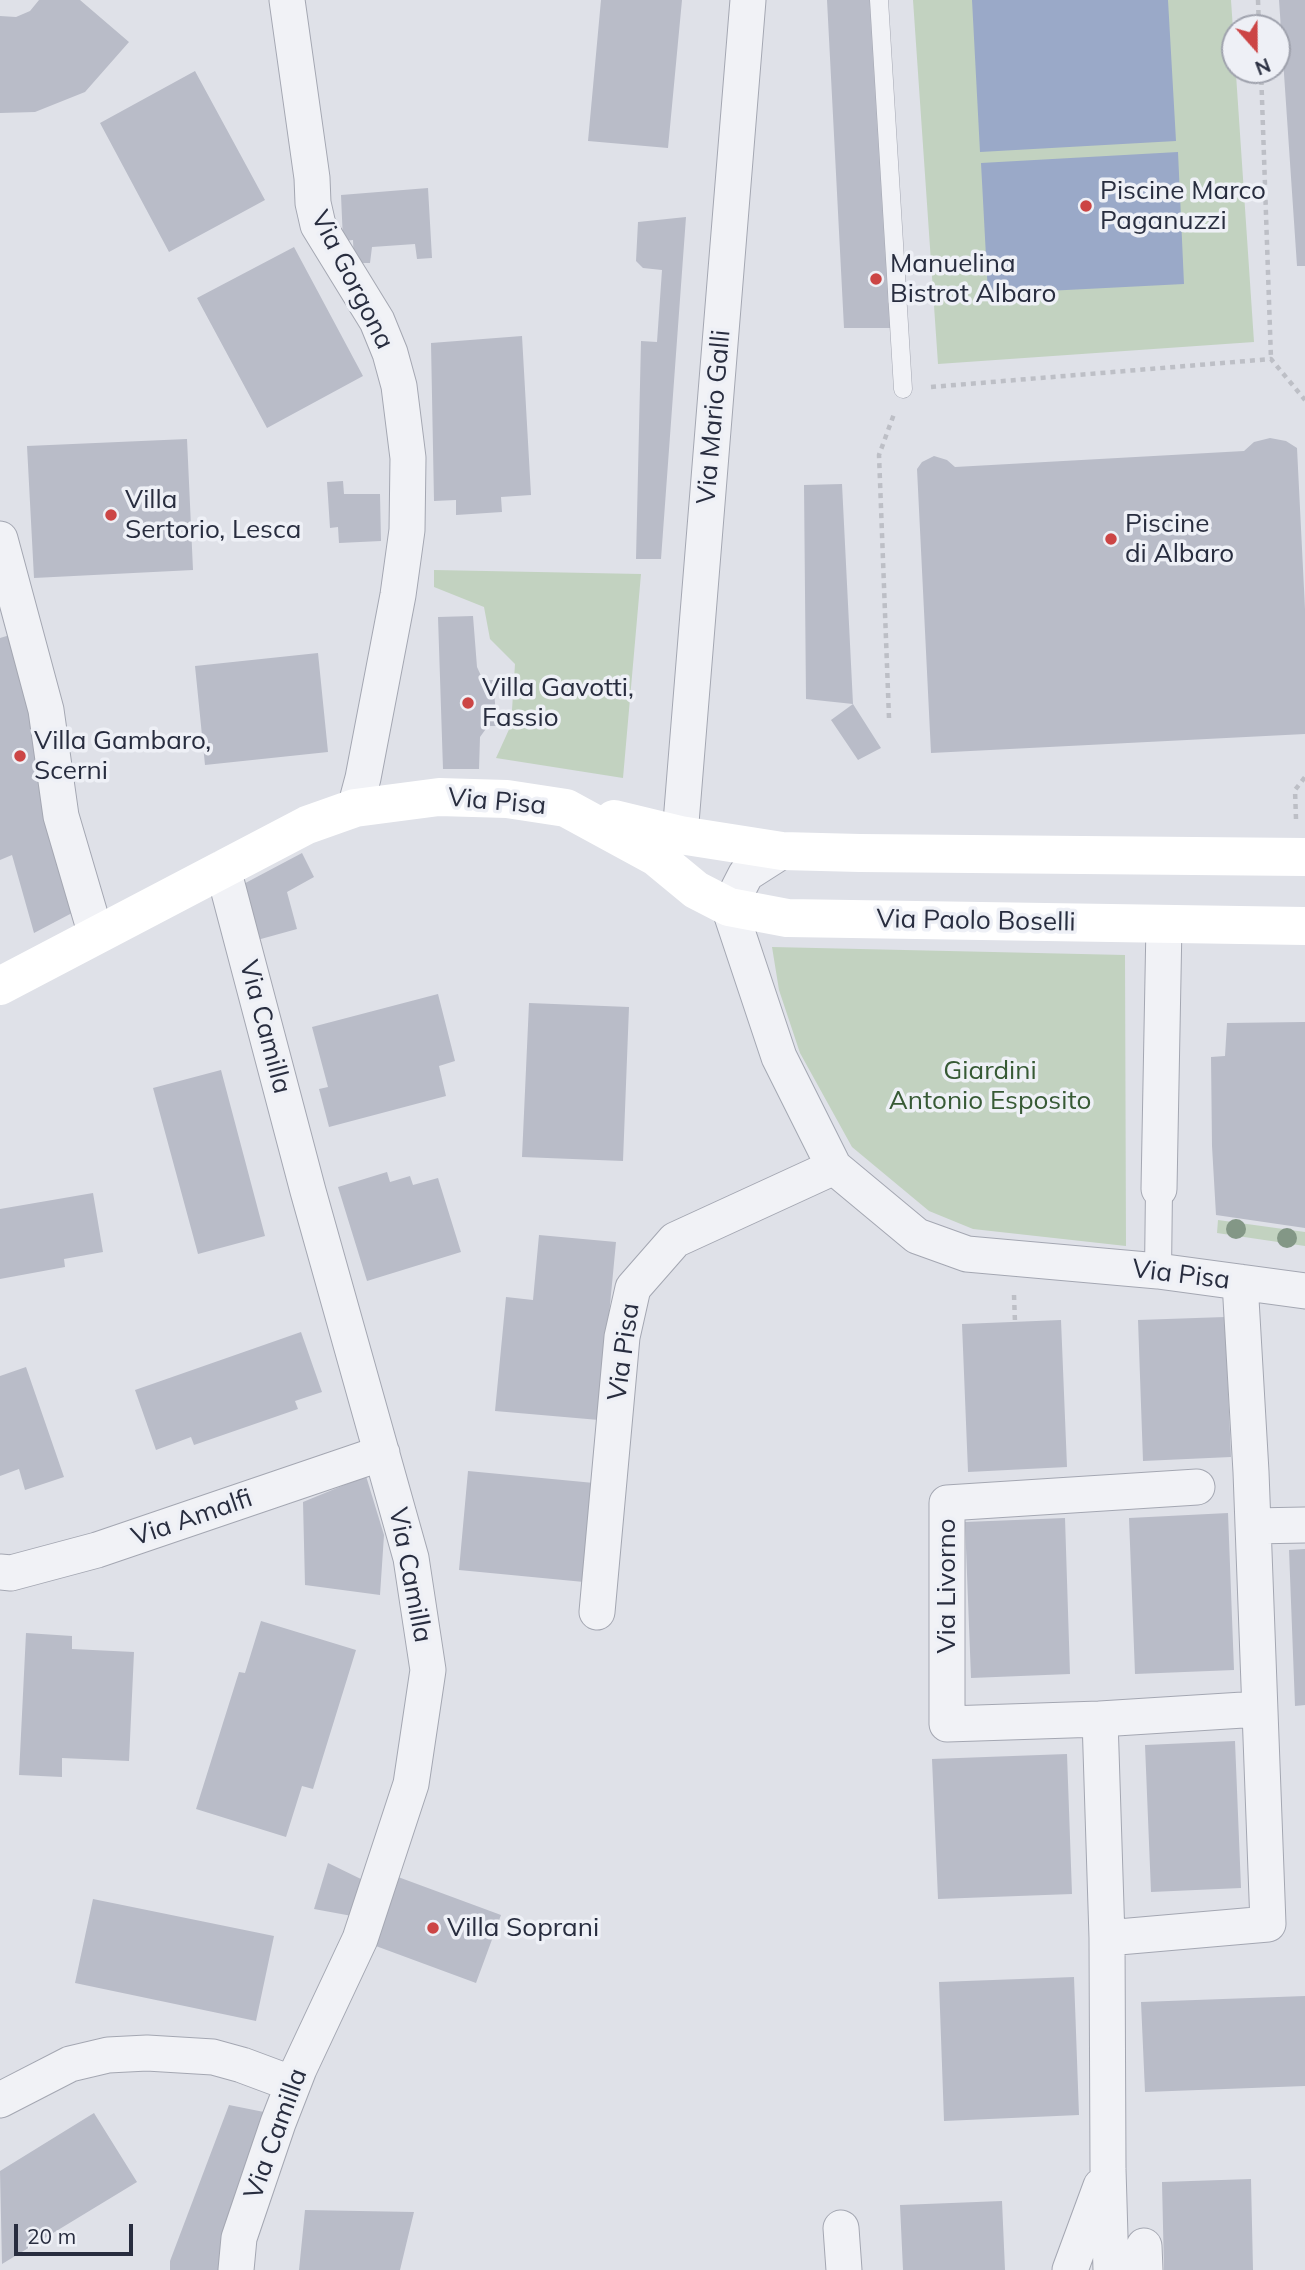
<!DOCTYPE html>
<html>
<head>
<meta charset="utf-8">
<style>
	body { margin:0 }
	#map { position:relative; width:1305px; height:2270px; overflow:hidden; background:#dfe1e8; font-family:Mulish,sans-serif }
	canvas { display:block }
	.north { position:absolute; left:1221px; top:14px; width:70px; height:70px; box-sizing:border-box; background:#eef0f6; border:2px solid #9fa2ad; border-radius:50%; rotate:159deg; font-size:19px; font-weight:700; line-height:28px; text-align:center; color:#282d3f }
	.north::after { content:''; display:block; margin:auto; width:24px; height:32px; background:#cc4545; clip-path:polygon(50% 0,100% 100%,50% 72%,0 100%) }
	.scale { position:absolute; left:14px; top:2224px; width:119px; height:32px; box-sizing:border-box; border:4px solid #282d3f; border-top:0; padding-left:9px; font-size:21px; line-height:24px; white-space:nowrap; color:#282d3f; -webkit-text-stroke:5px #eef0f6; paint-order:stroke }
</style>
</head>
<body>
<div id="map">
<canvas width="1305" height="2270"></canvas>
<div class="north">N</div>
<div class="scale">20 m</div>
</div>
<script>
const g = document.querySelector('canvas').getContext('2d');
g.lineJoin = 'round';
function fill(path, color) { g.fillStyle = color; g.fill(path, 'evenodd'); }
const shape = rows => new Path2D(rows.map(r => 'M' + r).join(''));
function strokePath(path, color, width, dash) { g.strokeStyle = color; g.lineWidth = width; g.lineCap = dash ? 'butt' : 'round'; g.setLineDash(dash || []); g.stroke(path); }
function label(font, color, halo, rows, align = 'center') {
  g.font = font + ' Mulish,sans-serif'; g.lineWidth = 7; g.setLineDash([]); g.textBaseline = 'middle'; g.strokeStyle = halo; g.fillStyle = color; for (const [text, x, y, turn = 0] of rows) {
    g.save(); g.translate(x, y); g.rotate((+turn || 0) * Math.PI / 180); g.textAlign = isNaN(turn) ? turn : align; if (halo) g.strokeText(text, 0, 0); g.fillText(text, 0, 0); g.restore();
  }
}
fill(shape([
	[913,0,1231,0,1254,342,938,364],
	[434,570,641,574,623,778,496,758,511,725,515,664,490,639,484,607,434,587],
	[772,947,1125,955,1126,1246,973,1229,929,1211,852,1147,800,1053,779,990],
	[1218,1220,1305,1232,1305,1246,1217,1233]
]), '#c2d2c0');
fill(shape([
	[972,0,1168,0,1176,141,980,152],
	[1178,152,1184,284,988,294,981,163]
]), '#9aa9c8');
fill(shape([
	[39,0,80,0,129,42,85,92,35,112,0,113,0,16,16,17,30,11],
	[601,0,682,0,668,148,588,141],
	[827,0,872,0,893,328,844,328],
	[1279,0,1305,0,1305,266,1297,266],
	[195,71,265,200,169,252,100,123],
	[428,188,432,258,417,259,415,244,372,247,370,263,354,263,353,240,343,241,341,195],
	[686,217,661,559,636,559,641,341,657,342,662,270,643,268,636,261,638,222],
	[294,247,363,376,267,428,197,298],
	[522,336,531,495,501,497,502,512,456,515,456,500,434,501,431,343],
	[1270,438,1286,441,1297,448,1305,609,1305,734,931,753,917,469,922,462,934,456,947,460,955,467,1244,451,1254,442],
	[187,439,193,570,34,578,27,446],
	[343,481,344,494,380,494,381,541,339,543,338,527,330,528,327,482],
	[842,484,853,704,806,699,804,485],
	[473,616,477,667,483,680,493,680,497,726,488,726,480,737,479,769,443,769,438,617],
	[10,635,35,726,72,913,34,933,12,855,0,860,0,638],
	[318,653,328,752,205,765,195,666],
	[853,704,881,748,858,760,831,720],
	[302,853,314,877,287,892,297,929,250,942,236,888],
	[438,994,455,1061,439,1066,446,1096,329,1127,319,1089,328,1087,312,1027],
	[529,1003,629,1007,623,1161,522,1157],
	[1305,1022,1305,1228,1216,1215,1212,1146,1211,1057,1225,1056,1227,1023],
	[221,1070,265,1236,198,1254,153,1088],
	[387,1172,390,1182,410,1176,413,1185,438,1178,461,1252,367,1281,338,1187],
	[93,1193,103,1252,64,1259,65,1267,0,1279,0,1209],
	[539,1235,616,1242,599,1420,495,1411,506,1297,533,1300],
	[1225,1317,1231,1457,1143,1461,1138,1320],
	[1061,1320,1067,1467,968,1472,962,1324],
	[301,1332,322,1392,295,1401,298,1409,194,1445,191,1437,156,1450,135,1390],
	[26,1367,64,1477,25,1490,19,1469,0,1476,0,1376],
	[468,1471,594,1483,584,1582,459,1570],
	[366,1476,384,1535,380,1595,305,1585,303,1502],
	[1228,1513,1234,1670,1135,1674,1129,1518],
	[1065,1518,1070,1674,971,1678,965,1522],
	[1305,1549,1305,1705,1295,1706,1289,1550],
	[261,1621,356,1650,313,1789,302,1786,286,1837,196,1809,239,1672,245,1673],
	[26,1633,72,1636,72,1649,134,1652,129,1761,62,1758,62,1777,19,1775],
	[1235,1741,1241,1888,1151,1892,1145,1745],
	[1067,1754,1072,1894,938,1899,932,1759],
	[328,1863,363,1880,352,1916,314,1909],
	[390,1874,501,1915,476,1983,365,1942],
	[93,1899,274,1936,256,2021,75,1983],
	[1074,1977,1079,2115,944,2121,939,1982],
	[1305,1996,1305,2086,1145,2092,1141,2002],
	[229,2105,274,2114,224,2270,170,2270,170,2261],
	[94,2113,137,2182,2,2264,0,2171],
	[1251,2179,1253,2270,1164,2270,1162,2182],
	[1002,2201,1005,2270,903,2270,900,2205],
	[305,2210,414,2212,400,2270,299,2270]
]), '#b9bcc8');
const service = shape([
	[879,0,903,389]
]);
const pedestrian = shape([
	[1158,1271,1159,1189]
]);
const minor = shape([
	[287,0,312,178,313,203,318,225,377,321,390,353,399,386,408,458,407,530,398,595,363,778,355,808],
	[0,539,46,710,61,816,96,935],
	[680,835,748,0],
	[782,851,746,874,729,907,779,1057,834,1167,917,1236,967,1254,1158,1271,1305,1291],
	[223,869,308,1191,411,1558,428,1670,411,1784,360,1939,299,2069,278,2123,239,2238,236,2270],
	[1159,1189,1164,924],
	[1253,1526,1305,1525],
	[0,1572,11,1573,97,1550,382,1453],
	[597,1612,622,1337,633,1288,675,1240,834,1167],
	[1100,1719,947,1724,947,1503,1197,1487],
	[1107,1938,1268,1924,1251,1472,1240,1282],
	[0,2100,70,2064,108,2055,147,2053,213,2057,242,2065,293,2084],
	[841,2228,844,2270],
	[1144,2246,1145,2270],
	[1070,2270,1101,2186],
	[1111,2270,1108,2169,1107,1938,1100,1719,1259,1709]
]);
strokePath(service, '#a4a7b2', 19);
strokePath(pedestrian, '#a4a7b2', 28);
strokePath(minor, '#a4a7b2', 37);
strokePath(shape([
	[1258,0,1259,28],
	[1261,70,1271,359],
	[931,387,1271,359,1305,400],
	[889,718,879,455,894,414],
	[1296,819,1295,790,1305,777],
	[1014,1295,1015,1322]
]), '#bdbfc6', 4.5, [5, 5]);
strokePath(service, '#f1f2f6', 18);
strokePath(pedestrian, '#f1f2f6', 26);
strokePath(minor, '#f1f2f6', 35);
strokePath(shape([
	[614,819,680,835,782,851,860,853,1305,857],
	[0,986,307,825,355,808,439,797,507,799,566,808,656,857,696,890,729,907,787,918,1305,926]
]), '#fff', 38);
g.fillStyle = '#839786';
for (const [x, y] of [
	[1236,1229],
	[1287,1238]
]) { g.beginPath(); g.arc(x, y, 10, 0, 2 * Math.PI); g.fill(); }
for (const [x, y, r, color] of [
	[1086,206,7,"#cc4545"],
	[876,279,7,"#cc4545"],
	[111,515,7,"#cc4545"],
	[1111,539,7,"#cc4545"],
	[468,703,7,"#cc4545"],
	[20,756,7,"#cc4545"],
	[433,1928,7,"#cc4545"]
]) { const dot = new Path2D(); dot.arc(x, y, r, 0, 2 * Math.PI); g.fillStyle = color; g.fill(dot); strokePath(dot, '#eef0f6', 2.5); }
label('26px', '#282d3f', '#eef0f6', [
	["Piscine Marco",1100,191],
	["Paganuzzi",1100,221],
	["Manuelina",890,264],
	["Bistrot Albaro",890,294],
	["Villa",125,500],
	["Sertorio, Lesca",125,530],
	["Piscine",1125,524],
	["di Albaro",1125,554],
	["Villa Gavotti,",482,688],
	["Fassio",482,718],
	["Villa Gambaro,",34,741],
	["Scerni",34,771],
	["Villa Soprani",447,1928]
], 'left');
label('26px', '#282d3f', '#eef0f6', [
	["Via Gorgona",352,280,63],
	["Via Mario Galli",714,417,-85],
	["Via Pisa",497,802,5],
	["Via Paolo Boselli",976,921,1],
	["Via Camilla",265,1027,75],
	["Via Pisa",1181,1275,7],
	["Via Pisa",624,1352,-82],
	["Via Amalfi",192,1518,-19],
	["Via Camilla",410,1575,79],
	["Via Livorno",947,1586,-90],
	["Via Camilla",276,2134,-70]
]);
label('26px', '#375a35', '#eef0f6', [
	["Giardini",990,1071],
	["Antonio Esposito",990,1101]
]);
</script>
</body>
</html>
